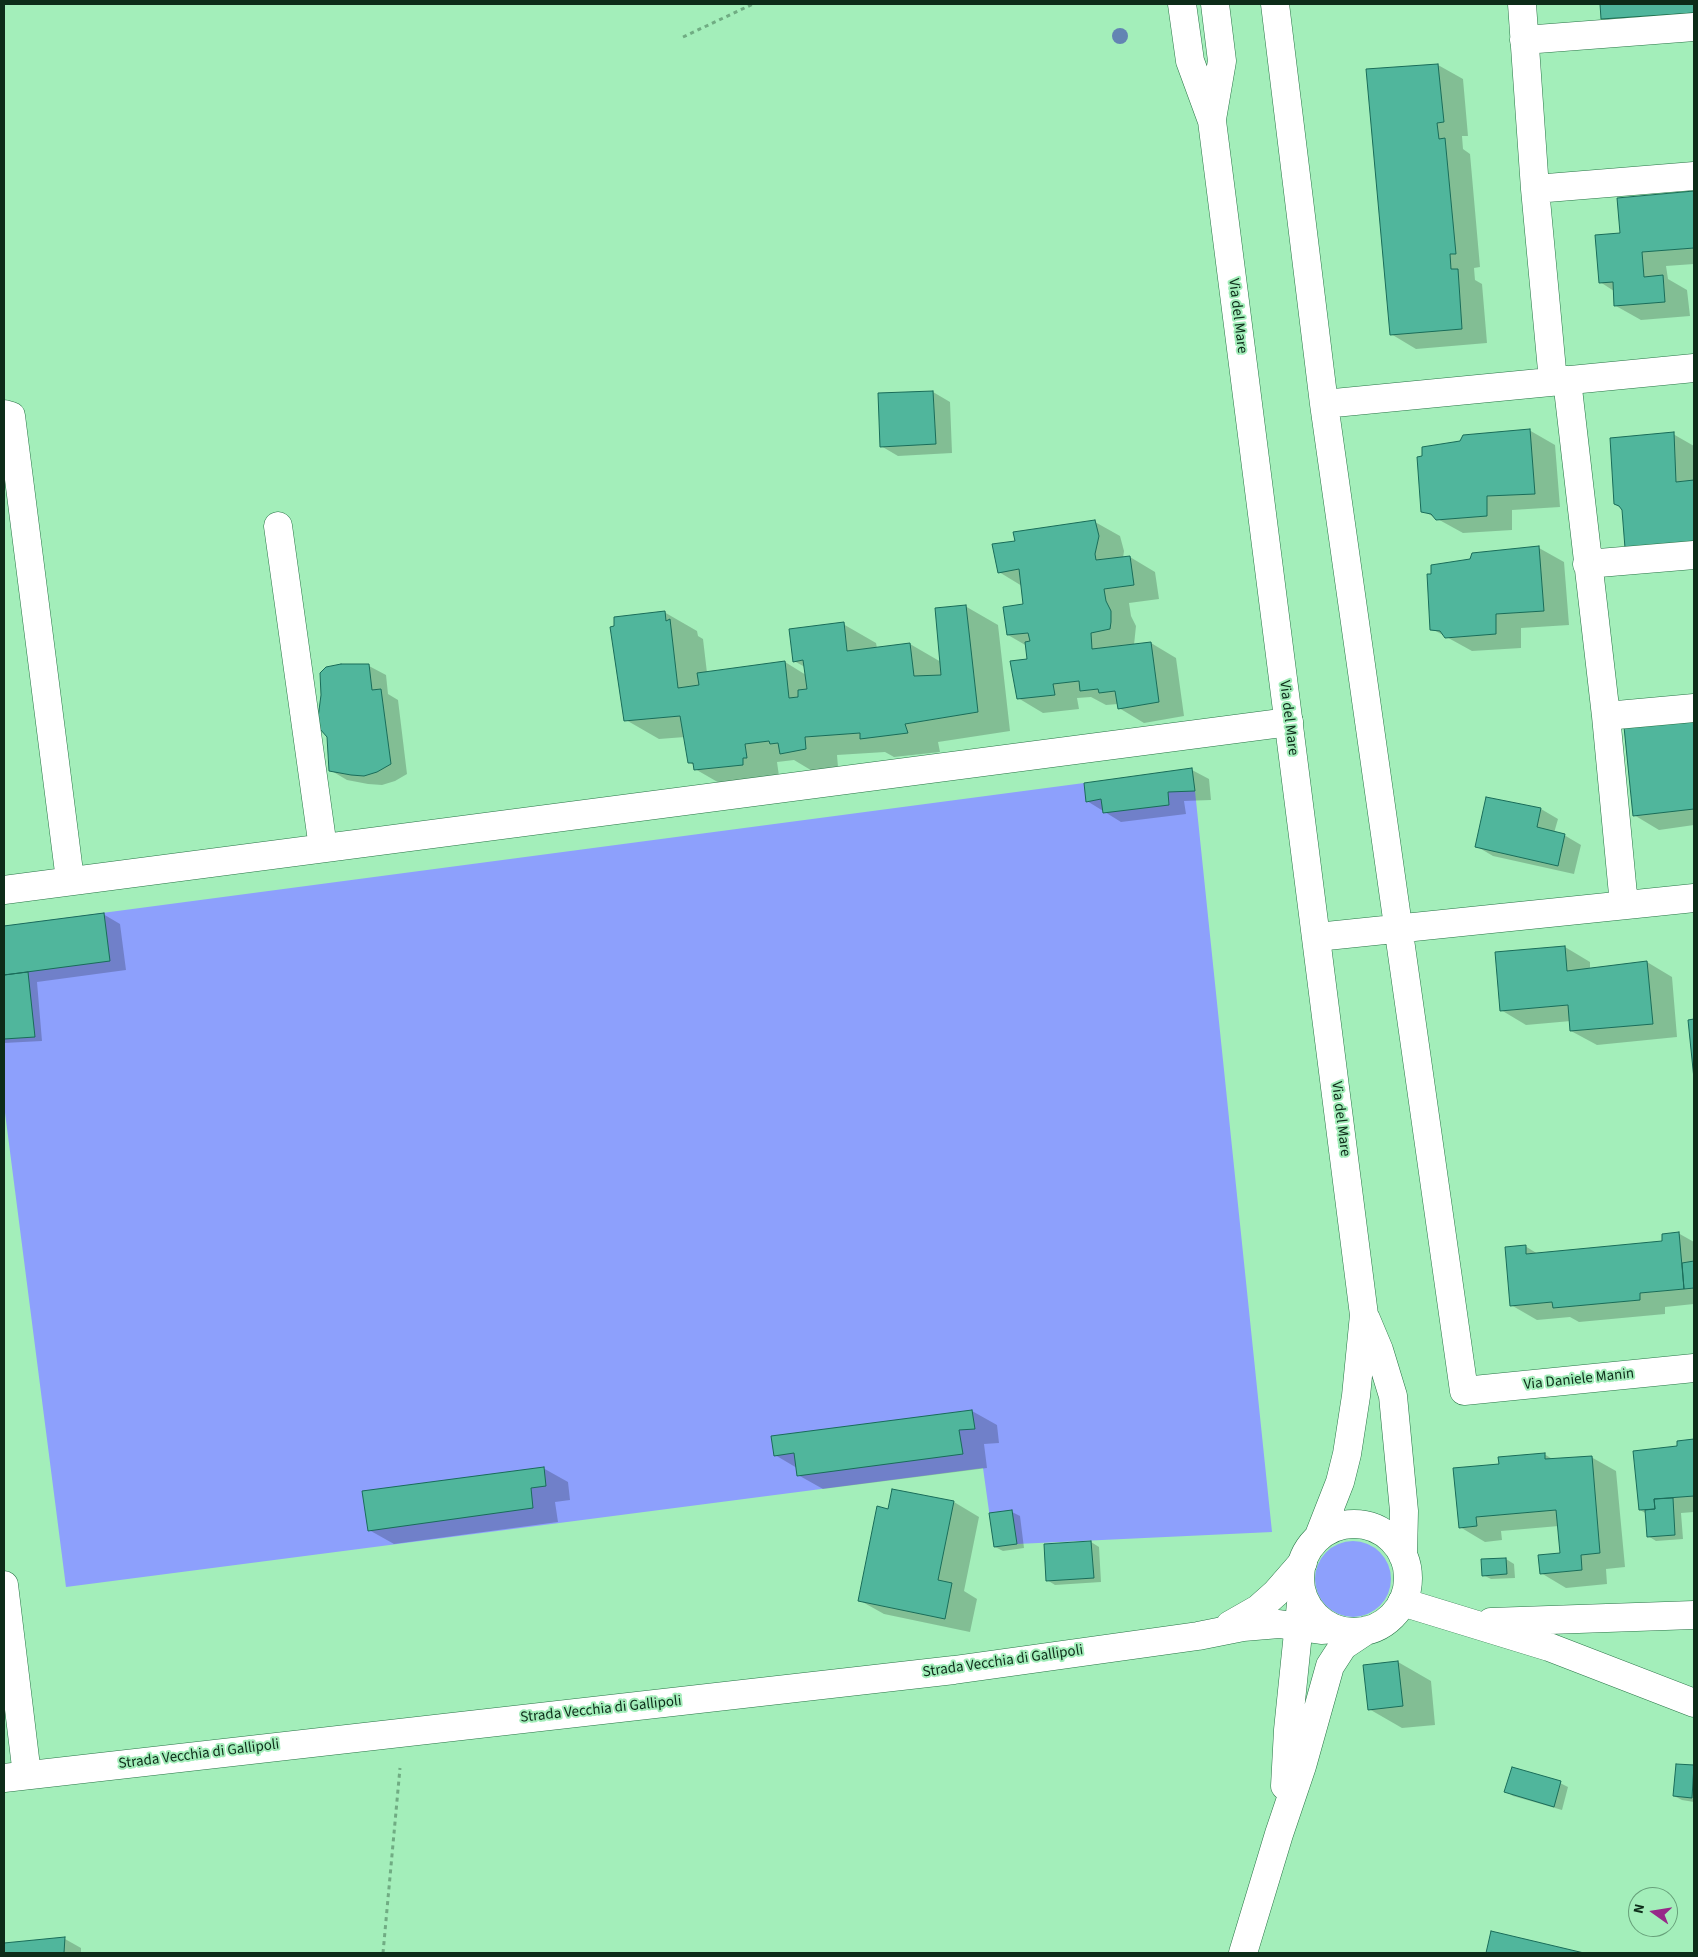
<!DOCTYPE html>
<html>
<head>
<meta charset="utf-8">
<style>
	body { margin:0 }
	#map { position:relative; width:1698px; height:1957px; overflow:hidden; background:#a3eeba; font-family:"Source Sans 3",sans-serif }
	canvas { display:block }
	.frame { position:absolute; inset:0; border:5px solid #0d2c19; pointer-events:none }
	.north { position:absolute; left:1628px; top:1887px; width:50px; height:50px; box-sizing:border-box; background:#a3eeba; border:1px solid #67a07a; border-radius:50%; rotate:283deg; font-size:14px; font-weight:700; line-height:20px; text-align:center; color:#0d2c19 }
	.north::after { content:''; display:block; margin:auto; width:18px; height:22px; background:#972989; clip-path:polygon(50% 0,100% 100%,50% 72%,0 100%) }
</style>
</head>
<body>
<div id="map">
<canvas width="1698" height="1957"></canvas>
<div class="frame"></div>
<div class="north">N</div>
</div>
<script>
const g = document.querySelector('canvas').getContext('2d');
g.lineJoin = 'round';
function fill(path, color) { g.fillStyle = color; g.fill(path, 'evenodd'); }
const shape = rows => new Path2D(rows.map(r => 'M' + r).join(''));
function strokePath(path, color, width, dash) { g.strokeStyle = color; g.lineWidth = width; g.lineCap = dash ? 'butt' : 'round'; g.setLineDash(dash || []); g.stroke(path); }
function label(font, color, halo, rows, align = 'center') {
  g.font = font + ' "Source Sans 3",sans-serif'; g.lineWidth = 4; g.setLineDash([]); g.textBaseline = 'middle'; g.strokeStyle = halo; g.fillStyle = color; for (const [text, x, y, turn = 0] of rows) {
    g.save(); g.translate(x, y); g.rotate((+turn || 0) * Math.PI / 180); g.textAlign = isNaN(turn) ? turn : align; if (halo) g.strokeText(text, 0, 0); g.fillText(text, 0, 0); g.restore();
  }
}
fill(shape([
	[1084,783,1195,791,1272,1532,1017,1544,994,1547,983,1468,66,1587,4,1105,4,926],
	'1315 1579a38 38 0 1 1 76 0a38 38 0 1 1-76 0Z'
]), '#8da0fc');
fill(shape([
	[1601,4,1694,4,1694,29,1627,33,1602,19],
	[1438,65,1463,79,1468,136,1462,136,1463,149,1470,154,1480,267,1474,268,1475,280,1482,284,1487,343,1416,349,1391,334,1368,70],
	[1694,192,1694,264,1666,266,1668,279,1687,290,1690,316,1641,320,1616,306,1614,291,1600,282,1621,234,1618,199],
	[933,392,950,402,952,453,898,456,881,446],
	[1529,430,1555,445,1560,507,1512,510,1512,530,1463,533,1423,511,1424,457],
	[1673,434,1694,446,1694,559,1615,504],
	[1095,522,1120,536,1124,551,1123,558,1130,557,1155,572,1159,599,1129,603,1131,616,1136,626,1134,645,1151,643,1176,658,1184,716,1144,723,1119,708,1118,704,1106,705,1091,697,1077,698,1079,709,1043,713,1018,698,1028,660,1027,646,1008,635,1025,605,1022,586,999,572,1016,542],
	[1539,548,1564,562,1569,625,1521,628,1521,648,1472,651,1432,629],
	[965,606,998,625,1010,731,938,742,940,752,894,757,885,752,837,755,838,767,814,772,794,760,777,762,779,776,728,788,695,769,695,766,689,762,685,737,659,739,626,720,664,612,697,631,698,636,703,639,707,673,785,662,806,675,805,667,794,661,843,624,876,643,877,648,910,644,941,662],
	[369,666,386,675,388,694,398,700,407,774,395,781,382,785,368,784,347,780,330,770],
	[1694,724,1694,825,1659,830,1634,815,1626,729],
	[1192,770,1209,779,1211,800,1184,801,1186,814,1121,822,1087,801],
	[1487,798,1541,809,1558,819,1554,833,1564,835,1581,845,1574,874,1493,856,1476,846],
	[103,914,120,924,126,970,37,982,42,1041,4,1043,4,927],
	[1565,947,1590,962,1590,969,1647,962,1672,977,1677,1037,1597,1045,1571,1031,1571,1021,1526,1025,1501,1010],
	[1678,1233,1694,1242,1694,1304,1665,1307,1665,1314,1579,1322,1570,1317,1537,1320,1511,1305,1525,1246,1538,1254,1663,1242],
	[972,1411,997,1425,999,1443,984,1444,987,1468,823,1489,798,1475,797,1468,775,1455],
	[1694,1440,1694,1512,1681,1513,1683,1539,1656,1541,1648,1536,1647,1514,1640,1510,1678,1448,1678,1442],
	[1544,1454,1554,1460,1591,1457,1616,1471,1625,1567,1606,1569,1607,1584,1566,1588,1541,1573,1562,1554,1559,1526,1501,1531,1502,1540,1485,1542,1460,1527,1500,1465],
	[543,1468,568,1482,570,1500,555,1502,558,1522,394,1544,369,1530],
	[893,1490,954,1502,979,1517,964,1591,977,1599,970,1632,884,1614,859,1600,889,1510],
	[1012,1512,1020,1516,1024,1548,1003,1551,995,1547],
	[1091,1542,1099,1547,1101,1582,1055,1585,1047,1580],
	[1506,1559,1514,1564,1515,1578,1491,1579,1483,1575,1482,1560],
	[1398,1662,1431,1681,1435,1725,1402,1728,1369,1709],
	[1677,1765,1694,1767,1694,1802,1682,1800,1674,1796],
	[1560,1783,1568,1787,1562,1810,1513,1796,1505,1791],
	[1492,1933,1579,1953,1487,1953],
	[65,1939,81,1948,81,1953,4,1953,4,1945]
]), '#0003');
const building = shape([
	[1600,4,1694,4,1694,13,1601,19,1600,4],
	[1438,64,1444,122,1437,123,1439,139,1445,138,1456,254,1450,254,1451,269,1458,269,1462,329,1390,335,1366,69,1438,64],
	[1694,191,1694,248,1642,252,1644,277,1663,275,1665,302,1614,306,1613,282,1599,283,1595,235,1620,233,1617,198,1694,191],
	[933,391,936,444,880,447,878,393,933,391],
	[1530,429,1535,494,1487,496,1487,516,1436,520,1431,514,1421,512,1417,457,1422,456,1422,447,1460,441,1463,435,1530,429],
	[1674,432,1676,482,1694,480,1694,544,1625,548,1622,510,1619,506,1614,504,1610,438,1674,432],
	[1095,520,1099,536,1095,554,1096,560,1130,556,1134,585,1104,589,1106,601,1111,611,1111,622,1110,629,1091,633,1092,649,1151,642,1159,702,1118,709,1115,691,1099,693,1098,689,1080,691,1079,681,1053,684,1055,695,1017,699,1010,661,1027,659,1025,642,1030,641,1028,633,1007,635,1003,607,1023,604,1019,569,998,573,992,544,1015,541,1013,532,1095,520],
	[1539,546,1544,611,1496,614,1496,634,1445,638,1440,631,1430,630,1427,574,1431,574,1431,565,1470,559,1472,553,1539,546],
	[966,605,978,712,905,724,908,733,860,739,860,733,805,737,806,749,780,754,778,743,770,744,769,741,745,744,747,758,743,758,743,765,694,770,693,763,688,763,680,716,624,721,610,627,614,626,614,617,665,611,666,621,670,619,678,688,699,685,697,673,785,661,789,698,798,697,798,690,807,689,803,660,793,662,789,629,844,622,847,651,910,643,914,676,941,675,935,608,966,605],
	[341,664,369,664,372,690,381,689,391,764,377,772,364,776,351,775,329,771,327,737,320,729,318,718,321,695,320,673,326,667,341,664],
	[1694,722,1694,809,1633,816,1624,727,1694,722],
	[1192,768,1195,791,1168,792,1169,805,1103,813,1101,799,1086,802,1084,783,1192,768],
	[1486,797,1541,808,1537,827,1565,834,1558,866,1475,847,1486,797],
	[104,913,110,961,4,975,4,926,104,913],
	[1565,946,1567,971,1647,961,1653,1024,1570,1031,1568,1005,1500,1011,1495,952,1565,946],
	[28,972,35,1037,4,1039,4,975,28,972],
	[1694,1019,1694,1079,1688,1020,1694,1019],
	[1679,1232,1684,1289,1640,1293,1640,1300,1553,1308,1552,1302,1510,1306,1505,1247,1526,1245,1526,1254,1662,1241,1662,1234,1679,1232],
	[1694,1261,1694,1288,1684,1289,1682,1263,1694,1261],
	[972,1410,975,1429,959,1430,963,1454,797,1476,794,1453,774,1456,771,1436,972,1410],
	[1694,1439,1694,1496,1654,1499,1655,1509,1639,1510,1633,1451,1677,1446,1677,1441,1694,1439],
	[1545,1453,1545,1459,1592,1456,1600,1553,1581,1555,1582,1570,1540,1574,1538,1555,1560,1553,1556,1510,1476,1517,1477,1526,1459,1528,1453,1468,1499,1464,1498,1457,1545,1453],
	[544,1467,546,1486,531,1488,533,1508,368,1531,362,1491,544,1467],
	[892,1489,954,1501,938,1580,952,1583,945,1619,858,1601,877,1506,888,1509,892,1489],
	[1673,1498,1675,1535,1647,1537,1645,1510,1655,1509,1654,1499,1673,1498],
	[1012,1510,1017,1544,994,1547,989,1513,1012,1510],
	[1091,1541,1094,1578,1046,1581,1044,1544,1091,1541],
	[1506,1558,1507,1574,1482,1576,1481,1559,1506,1558],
	[1398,1661,1403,1706,1368,1710,1363,1665,1398,1661],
	[1676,1764,1694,1765,1692,1798,1673,1796,1676,1764],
	[1512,1767,1561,1781,1554,1807,1504,1792,1512,1767],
	[1491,1931,1584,1953,1486,1953,1491,1931],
	[65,1937,64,1953,4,1953,4,1943,65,1937]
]);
fill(building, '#50b69c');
strokePath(building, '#196c59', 1);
const minor = shape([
	[1275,4,1324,404,1464,1391,1694,1368],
	[1522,4,1535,189,1553,381],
	[1524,40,1694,27],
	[1535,189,1694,176],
	[1567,380,1606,716,1624,905],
	[1324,404,1694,368],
	[4,414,11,416,70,880],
	[278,526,323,848],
	[1587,564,1694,555],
	[1606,716,1694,708],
	[4,890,1289,722],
	[1317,937,1694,898],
	[4,1585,27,1775],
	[1402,1602,1549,1647,1694,1703],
	[1491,1622,1694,1615]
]);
const tertiary = shape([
	[1230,1625,1258,1609,1276,1593,1303,1562],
	[4,1778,954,1670,1198,1636,1243,1627,1279,1624,1321,1630,1335,1629]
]);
const secondary = shape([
	[1182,4,1190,61,1212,121,1364,1315,1356,1396,1347,1454,1340,1482,1318,1538],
	[1212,119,1222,61,1215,4],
	[1366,1319,1379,1350,1393,1396,1404,1511,1403,1556],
	'1300 1578a54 54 0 1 1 108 0a54 54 0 1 1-108 0Z',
	[1285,1786,1288,1730,1302,1594],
	[1243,1953,1279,1834,1302,1766,1330,1666,1343,1646,1367,1630]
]);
strokePath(minor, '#287446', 29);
strokePath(tertiary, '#287446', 29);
strokePath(secondary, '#287446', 29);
strokePath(shape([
	[683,37,753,4],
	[383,1953,400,1768]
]), '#70ac83', 3, [4, 4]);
strokePath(minor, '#fff', 28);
strokePath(tertiary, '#fff', 28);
strokePath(secondary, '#fff', 28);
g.fillStyle = '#6384b3';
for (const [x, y] of [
	[1120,36]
]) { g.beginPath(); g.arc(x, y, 8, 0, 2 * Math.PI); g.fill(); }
label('15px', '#0d2c19', '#a3eeba', [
	["Via del Mare",1237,316,83],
	["Via del Mare",1288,718,83],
	["Via del Mare",1340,1119,83],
	["Via Daniele Manin",1579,1380,-6],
	["Strada Vecchia di Gallipoli",1003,1662,-8],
	["Strada Vecchia di Gallipoli",601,1710,-6],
	["Strada Vecchia di Gallipoli",199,1755,-7]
]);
</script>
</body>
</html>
